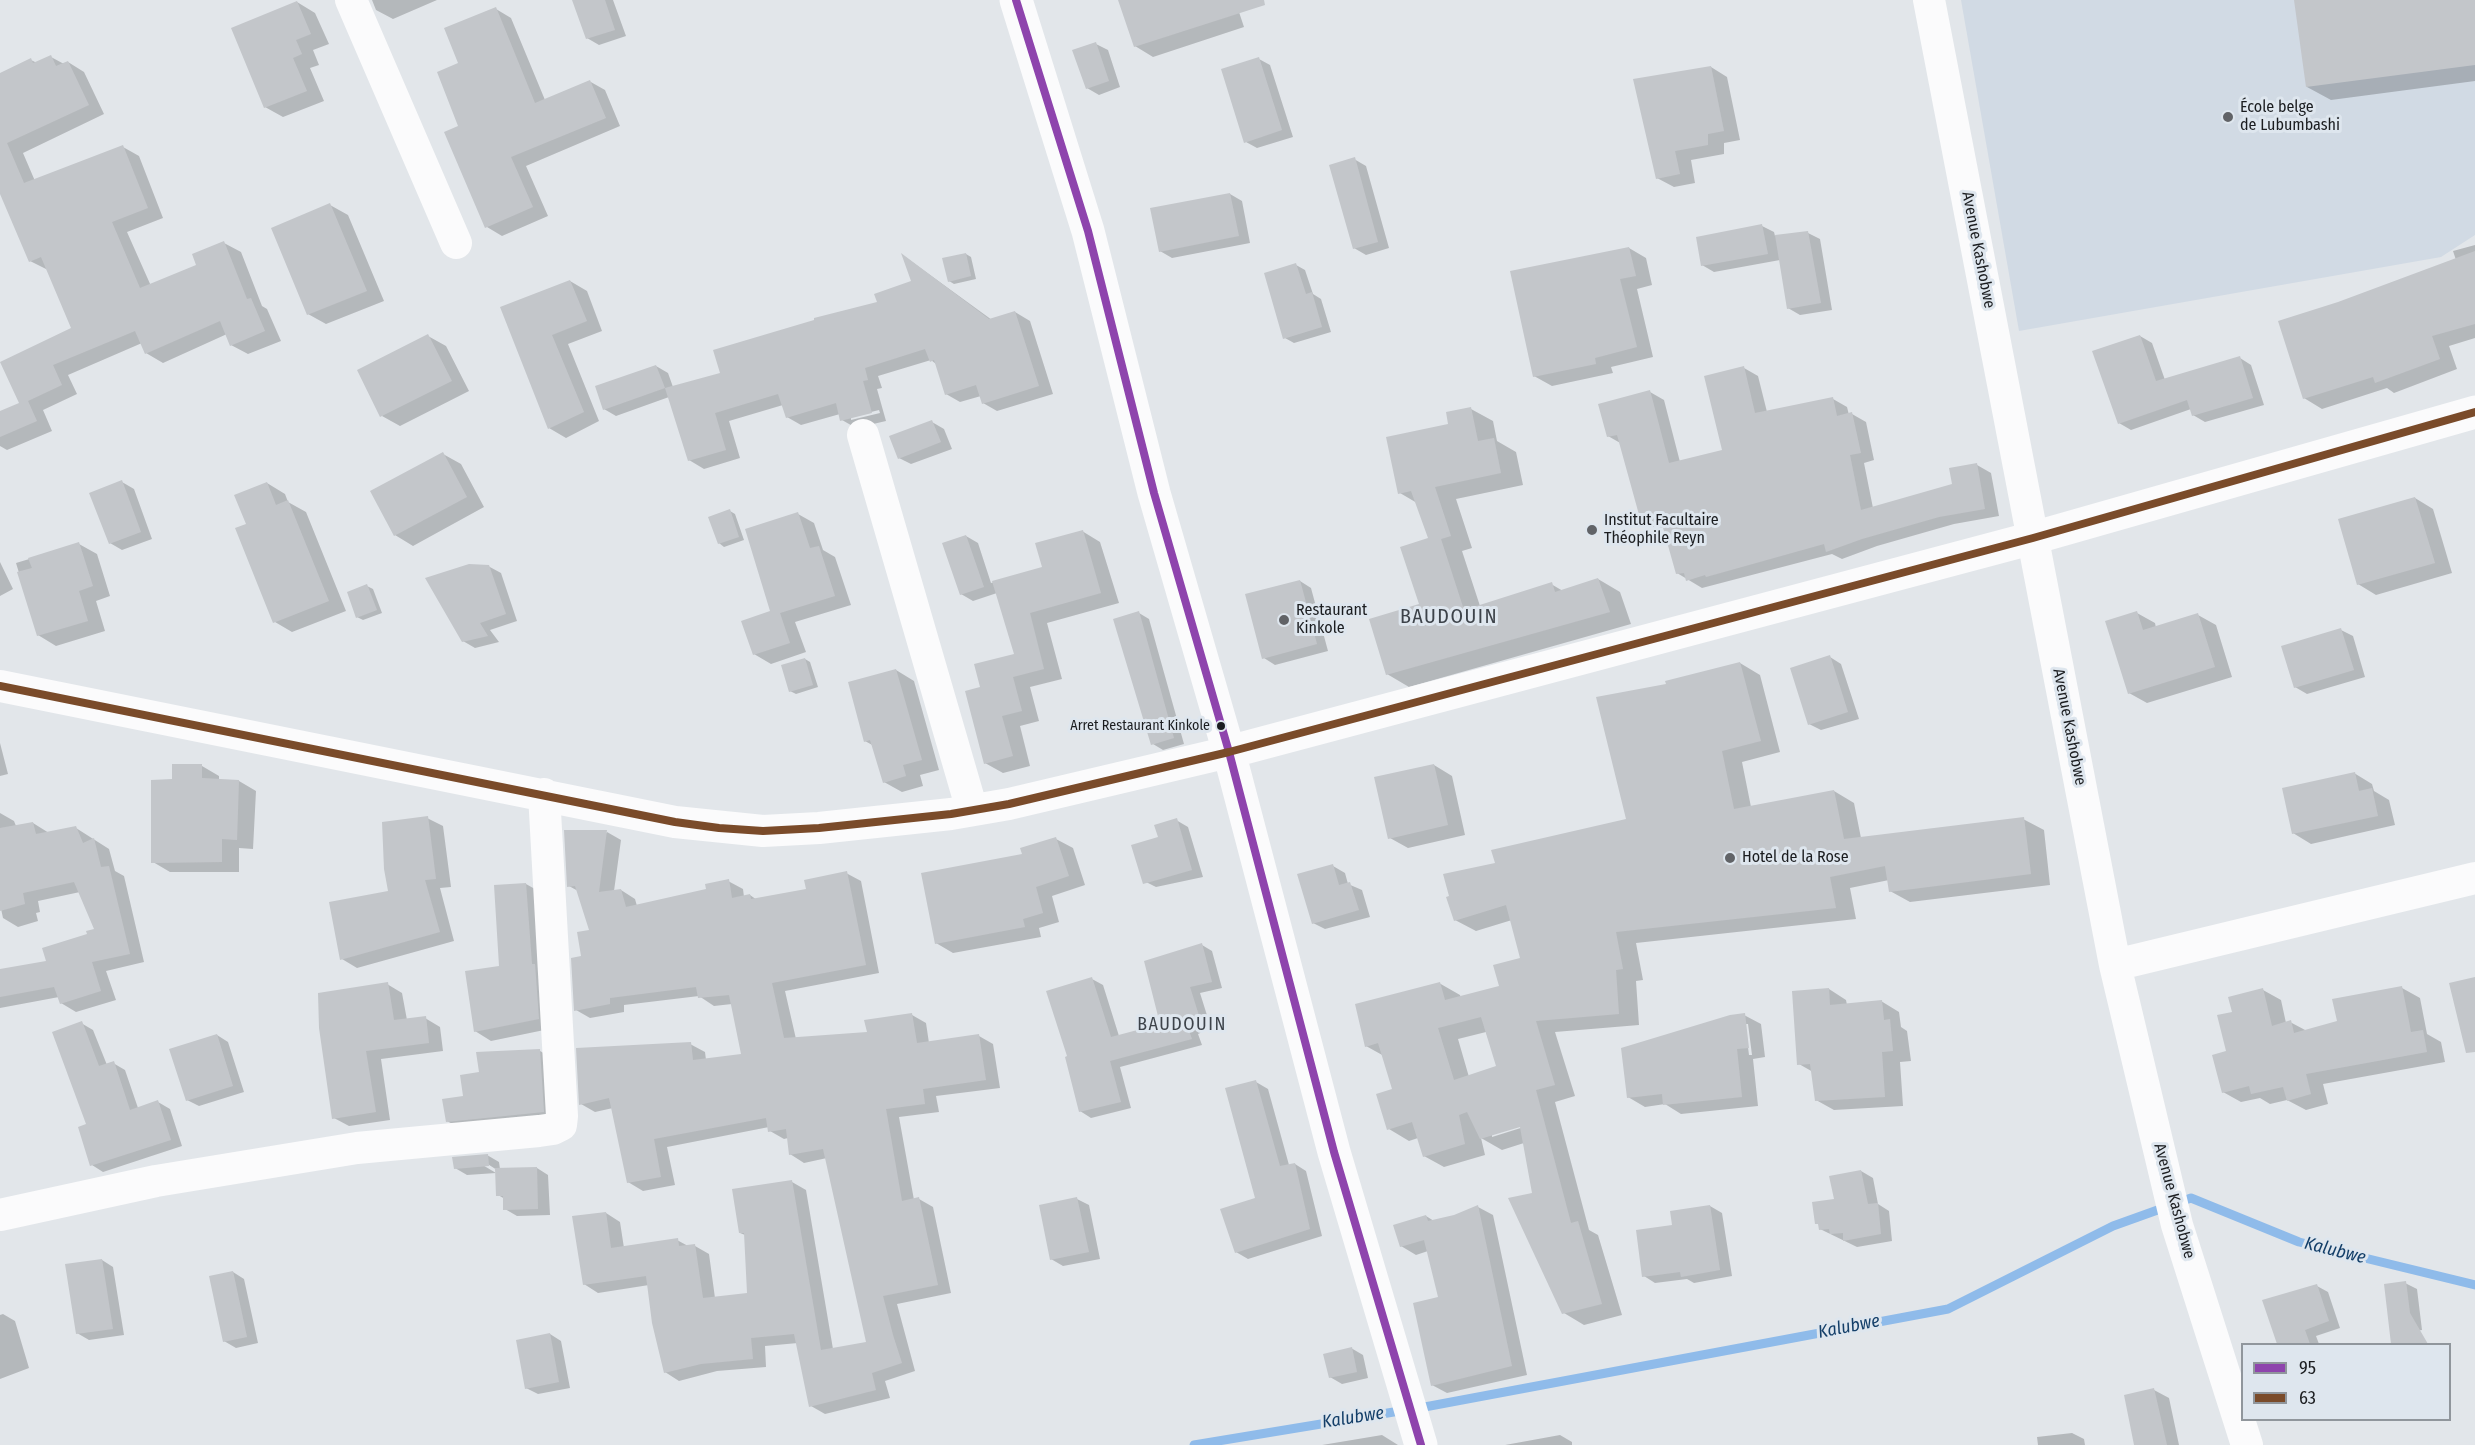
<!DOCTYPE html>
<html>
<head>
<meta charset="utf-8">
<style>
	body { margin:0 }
	#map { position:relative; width:2475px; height:1445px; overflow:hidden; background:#e2e6ea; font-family:"Fira Sans Condensed",sans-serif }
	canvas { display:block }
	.legend { position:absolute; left:2241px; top:1343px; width:210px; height:78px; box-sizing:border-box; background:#dee6ee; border:2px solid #90969c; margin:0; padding:8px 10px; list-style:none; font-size:18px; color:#1b1d20 }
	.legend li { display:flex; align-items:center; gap:12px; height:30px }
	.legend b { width:30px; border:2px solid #90969c }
</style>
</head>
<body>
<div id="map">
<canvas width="2475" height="1445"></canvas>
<ul class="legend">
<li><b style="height:8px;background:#8e44ad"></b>95</li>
<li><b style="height:8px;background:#7a4b2a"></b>63</li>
</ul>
</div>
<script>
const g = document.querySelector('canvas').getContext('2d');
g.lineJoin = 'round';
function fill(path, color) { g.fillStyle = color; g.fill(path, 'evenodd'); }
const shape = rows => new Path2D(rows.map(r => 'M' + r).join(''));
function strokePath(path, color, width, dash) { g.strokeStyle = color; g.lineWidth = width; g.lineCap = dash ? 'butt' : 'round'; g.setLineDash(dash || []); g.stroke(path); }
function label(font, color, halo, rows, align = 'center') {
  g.font = font + ' "Fira Sans Condensed",sans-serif'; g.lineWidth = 6; g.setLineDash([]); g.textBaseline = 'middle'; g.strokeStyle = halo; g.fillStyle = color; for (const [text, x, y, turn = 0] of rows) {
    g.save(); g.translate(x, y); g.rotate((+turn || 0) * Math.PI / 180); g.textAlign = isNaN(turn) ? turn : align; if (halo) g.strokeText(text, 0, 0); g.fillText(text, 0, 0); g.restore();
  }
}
fill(shape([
	[1961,0,2475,0,2475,235,2441,257,2019,331]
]), '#d1dae4');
fill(shape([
	[372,0,437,0,393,19,376,10],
	[574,0,613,0,626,36,599,45,587,38],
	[1120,0,1235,0,1244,27,1153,57,1135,46],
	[2296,0,2475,0,2475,81,2331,100,2307,87],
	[297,2,315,13,329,44,313,50,319,65,310,68,324,101,283,117,265,107],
	[496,9,511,18,545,100,589,81,605,90,620,126,526,166,548,216,502,236,487,227,460,127,460,64],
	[1096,44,1108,50,1120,87,1099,95,1087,88],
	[51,57,64,64,68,62,84,72,104,114,23,153,35,181,123,147,139,156,163,218,127,232,151,286,198,265,224,243,241,252,262,306,267,309,281,341,248,354,231,345,227,334,163,363,146,353,142,343,68,375,77,394,43,410,52,431,7,450,0,446,0,413,21,404,73,329,48,270,30,261,0,191,0,74,31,60,37,63],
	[1259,59,1270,65,1293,137,1257,148,1246,142],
	[1711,67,1727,77,1740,140,1724,143,1724,154,1691,160,1695,183,1674,187,1657,178],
	[1354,159,1366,166,1389,248,1366,255,1354,248],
	[1230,194,1242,201,1250,243,1172,258,1160,251],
	[330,205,348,215,384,301,326,324,308,314],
	[1762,226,1774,232,1775,236,1808,233,1820,239,1832,310,1800,315,1788,308,1780,260,1714,272,1702,265],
	[2475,245,2475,338,2449,346,2457,369,2394,393,2387,388,2322,409,2304,398,2339,303,2456,260,2453,251],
	[1629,248,1646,258,1652,285,1637,289,1653,357,1611,367,1613,373,1552,386,1534,376],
	[966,254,971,257,976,279,954,284,949,281],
	[904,256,992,320,1015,312,1030,321,1053,394,997,411,983,403,981,396,960,402,946,394,936,364,931,360,878,376,882,388,877,389,886,421,856,428,842,420,840,414,801,425,787,417,783,405,729,421,740,458,704,469,689,460,669,397,616,416,604,409,656,366,668,373,673,387,722,374,879,303,913,282],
	[879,410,880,413,851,420,851,417],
	[1296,265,1305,270,1313,294,1321,299,1331,332,1294,343,1285,338],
	[570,281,587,291,602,331,568,344,599,421,566,438,549,428,502,308],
	[428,336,446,346,469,391,400,426,382,416],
	[2140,336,2152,343,2165,380,2240,358,2251,365,2264,405,2205,422,2193,415,2191,409,2131,430,2119,423],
	[1744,368,1758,376,1767,412,1833,399,1847,407,1849,415,1852,414,1866,422,1874,460,1864,463,1873,508,1953,486,1977,465,1991,473,1999,516,1954,524,1877,546,1842,559,1832,554,1702,588,1677,573,1664,527,1657,529,1643,521,1622,444,1608,436,1650,392,1664,400,1680,462,1724,451],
	[1471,409,1493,421,1497,441,1516,452,1523,485,1456,499,1472,548,1462,551,1480,606,1551,584,1563,591,1598,579,1620,592,1631,624,1409,687,1387,674,1421,605,1430,539,1417,503,1400,493,1450,426],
	[932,422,944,429,952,449,911,464,899,458],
	[443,454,461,464,484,507,413,546,395,535,372,492],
	[122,482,134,489,152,539,122,550,110,543],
	[267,483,285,494,288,502,306,512,346,611,292,632,275,622],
	[2415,498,2433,509,2452,573,2376,595,2358,584],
	[730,511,735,514,744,540,724,547,719,543],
	[798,514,814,523,823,550,835,557,851,605,795,622,806,652,771,664,754,654,772,612],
	[1082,531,1100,542,1119,603,1047,623,1062,679,1030,687,1039,721,1020,726,1030,766,1003,773,985,763,982,688,1015,655,997,593,973,601,961,594,966,536,978,543,991,583,1044,568],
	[79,544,97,554,110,596,96,601,105,631,56,646,38,635,16,563],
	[0,562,13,589,0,596],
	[488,566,501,573,517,621,490,630,499,642,475,648,463,641],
	[1300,581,1311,588,1328,651,1275,665,1264,658],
	[367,586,373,589,382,613,363,620,357,617],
	[1139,613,1149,619,1184,744,1163,750,1153,744],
	[2137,613,2155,623,2156,628,2198,615,2216,625,2232,677,2147,703,2129,693],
	[2341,630,2353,636,2365,677,2307,694,2295,687],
	[1830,657,1841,664,1859,719,1821,730,1809,724],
	[805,659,810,662,818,687,796,694,790,691],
	[1740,663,1760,675,1780,752,1742,762,1751,807,1834,791,1854,803,1861,838,2023,819,2044,830,2050,885,1910,902,1890,891,1889,880,1850,888,1856,919,1636,943,1643,980,1636,981,1639,1025,1555,1032,1575,1096,1555,1102,1589,1230,1598,1235,1622,1315,1584,1325,1564,1313,1534,1194,1524,1143,1502,1150,1481,1138,1485,1155,1444,1167,1424,1156,1418,1138,1409,1141,1389,1129,1394,1090,1384,1056,1366,1046,1439,983,1460,995,1461,998,1500,987,1522,960,1512,920,1476,931,1455,920,1497,864,1628,820,1668,686],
	[1486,1032,1498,1067,1469,1077,1458,1039],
	[1526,1123,1527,1126,1492,1137,1492,1134],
	[896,670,914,681,939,770,920,775,923,786,902,792,884,782,874,746,865,741],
	[0,743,8,774,0,776],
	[1434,765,1452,776,1465,835,1408,848,1390,838],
	[202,766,219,776,219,780,239,781,256,791,253,849,239,848,239,872,170,872,153,862,174,781],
	[2354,773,2372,784,2374,791,2389,800,2395,825,2311,844,2293,833],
	[0,813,14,821,16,826,33,823,49,833,76,828,109,849,115,871,124,876,144,962,106,971,116,1000,76,1012,61,1003,59,997,0,1008,0,971,48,962,96,930,80,892,38,901,40,912,36,913,38,921,18,927,3,918,0,904],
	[427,818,443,826,451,887,440,888,454,941,357,968,342,959,390,892],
	[1176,820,1188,827,1203,877,1156,887,1144,881,1159,838],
	[607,832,621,840,614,891,621,890,635,899,637,906,708,890,728,881,743,889,744,897,750,895,757,900,808,890,846,873,861,881,879,973,785,991,796,1039,869,1034,912,1015,926,1023,929,1043,979,1036,993,1044,1000,1088,936,1096,939,1112,899,1117,914,1200,919,1199,933,1207,951,1293,897,1304,915,1371,885,1381,890,1398,825,1414,811,1406,798,1343,765,1346,766,1367,717,1371,679,1381,665,1372,649,1285,598,1293,584,1284,606,1213,620,1222,624,1248,677,1240,688,1246,695,1246,709,1254,715,1298,749,1295,745,1235,740,1233,792,1182,806,1190,833,1349,868,1343,827,1158,804,1163,790,1154,788,1138,784,1139,770,1131,769,1127,667,1147,675,1185,643,1191,628,1182,613,1108,595,1112,581,1104,690,1044,705,1052,706,1060,743,1055,732,1004,714,1006,699,996,624,1005,624,1012,590,1018,576,1010,583,957,590,931,578,891,569,886],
	[1056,839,1073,848,1085,885,1052,896,1059,922,1039,928,1041,937,953,953,936,943,1024,855],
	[1333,866,1345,873,1348,884,1362,890,1370,917,1325,929,1313,923],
	[526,884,542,893,554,1028,491,1041,475,1031,501,967],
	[1202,945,1212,951,1222,988,1200,993,1211,1028,1198,1034,1202,1045,1120,1067,1131,1108,1091,1118,1080,1111,1092,979,1103,985,1119,1036,1162,1025],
	[387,984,402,993,407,1020,425,1018,440,1027,443,1051,381,1059,390,1120,349,1126,334,1118],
	[2402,988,2420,998,2427,1034,2441,1042,2445,1062,2323,1084,2328,1104,2306,1110,2287,1100,2270,1104,2260,1098,2241,1102,2223,1092,2233,1013,2263,990,2281,1000,2286,1023,2290,1022,2307,1031,2338,1022],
	[1829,989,1846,1000,1847,1005,1881,1001,1899,1012,1901,1027,1907,1031,1911,1061,1900,1062,1903,1106,1834,1110,1816,1100,1813,1072,1799,1064],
	[1744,1015,1761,1024,1765,1057,1753,1059,1758,1106,1681,1114,1665,1104,1645,1107,1628,1097],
	[1745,1024,1748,1024,1752,1055,1749,1055],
	[81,1023,93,1030,107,1065,113,1063,125,1070,138,1108,158,1102,170,1109,182,1146,103,1172,92,1165],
	[217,1035,228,1042,244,1092,199,1106,187,1100],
	[540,1051,558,1061,561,1122,465,1131,447,1121,481,1073],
	[1256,1082,1268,1089,1289,1165,1295,1164,1306,1171,1322,1236,1248,1259,1236,1252,1257,1199],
	[487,1155,499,1162,500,1169,537,1168,548,1175,550,1215,517,1216,505,1209,505,1199,498,1195,497,1170,483,1161,481,1164,496,1173,467,1175,455,1168],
	[1861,1171,1873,1178,1878,1204,1889,1211,1892,1241,1857,1247,1820,1229,1836,1200],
	[1077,1199,1089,1205,1100,1259,1063,1266,1051,1259],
	[1710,1206,1722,1213,1732,1276,1694,1283,1687,1279,1655,1283,1644,1276,1674,1227],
	[1478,1207,1493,1215,1527,1375,1447,1393,1432,1385,1440,1299,1428,1251,1416,1255,1401,1246,1426,1216,1434,1221,1454,1217],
	[102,1260,113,1267,124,1335,89,1340,77,1333],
	[233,1272,244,1279,258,1343,236,1348,224,1341],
	[2405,1283,2417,1289,2422,1330,2402,1333],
	[2317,1286,2328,1292,2340,1328,2316,1336,2319,1344,2278,1344,2263,1301],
	[3,1314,15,1321,29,1368,0,1379,0,1315],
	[550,1334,561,1341,570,1388,538,1394,526,1388],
	[1351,1348,1363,1355,1368,1378,1342,1384,1330,1377],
	[2154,1390,2169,1398,2179,1445,2136,1445],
	[2072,1433,2084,1439,2085,1445,2038,1445,2037,1437],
	[1382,1435,1398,1445,1322,1445],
	[1560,1435,1572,1442,1572,1445,1505,1445]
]), '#0003');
strokePath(shape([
	[1194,1445,1430,1406,1948,1309,2113,1226,2191,1198,2299,1242,2475,1285]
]), '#8fbbea', 9);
fill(shape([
	[572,0,605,0,615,30,586,39],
	[1118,0,1264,0,1265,5,1134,47],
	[2294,0,2475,0,2475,65,2306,87],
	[297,1,311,34,296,40,302,54,293,58,307,91,264,108,231,28],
	[496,7,535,103,590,80,606,118,511,157,533,207,485,228,444,132,458,126,437,72,458,63,444,28],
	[1096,42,1109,81,1086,89,1072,50],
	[51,55,56,66,68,61,89,105,7,143,24,183,123,145,148,208,112,222,140,288,196,265,192,254,224,241,247,299,251,298,265,331,230,346,220,321,145,354,135,331,53,365,62,385,28,401,37,421,0,437,0,411,19,403,0,362,71,328,41,257,29,262,0,194,0,73,31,58,33,63],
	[1259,57,1282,130,1244,143,1221,69],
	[1711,66,1724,131,1708,134,1708,145,1675,151,1680,174,1656,179,1633,79],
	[1355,157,1378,242,1353,249,1329,165],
	[1230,193,1239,236,1159,252,1150,208],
	[330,203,367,291,307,315,271,228],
	[1762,224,1768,254,1701,266,1696,237],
	[1808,231,1821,303,1787,309,1775,235],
	[1629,247,1636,276,1620,279,1637,347,1595,358,1596,364,1533,377,1510,271],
	[2475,251,2475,324,2432,336,2440,359,2375,383,2373,377,2303,399,2278,321,2338,302],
	[901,253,989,319,1015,311,1039,386,982,404,976,385,945,395,934,360,930,362,925,349,865,368,868,380,863,381,872,413,840,421,836,403,786,418,778,394,715,413,726,450,688,461,665,388,720,373,713,350,814,320,814,318,877,302,874,294,911,281],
	[966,253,971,276,948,282,942,258],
	[1296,263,1306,294,1312,292,1322,327,1283,339,1264,273],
	[570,280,587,321,552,335,584,412,548,429,500,307],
	[428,334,452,381,380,417,357,370],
	[2140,335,2156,381,2240,356,2253,398,2192,416,2187,400,2118,424,2092,351],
	[656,365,665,388,603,410,595,386],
	[1744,366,1755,413,1833,397,1837,416,1852,412,1861,453,1850,455,1861,510,1952,484,1949,468,1977,463,1985,509,1939,517,1862,539,1826,552,1824,544,1706,577,1705,575,1686,581,1684,573,1676,574,1660,517,1641,522,1617,435,1607,437,1598,404,1650,390,1669,463,1722,450,1704,376],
	[1471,407,1478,441,1494,438,1501,473,1435,487,1451,536,1441,539,1464,610,1552,582,1555,592,1598,578,1610,612,1386,675,1369,619,1419,604,1400,547,1428,538,1411,491,1398,494,1386,437,1448,424,1446,412],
	[932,420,941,442,898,459,889,436],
	[443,452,467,497,394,536,370,491],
	[122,480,141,532,109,544,89,493],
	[267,482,276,505,288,500,329,601,273,623,235,528,246,524,234,495],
	[2415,497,2435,563,2357,585,2338,519],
	[730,509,739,537,718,544,708,517],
	[798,512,810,548,819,546,835,596,780,613,790,643,753,655,741,621,770,611,745,529],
	[1083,530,1101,593,1030,613,1044,669,1013,677,1022,711,1002,716,1013,756,984,764,965,691,980,687,974,664,1014,654,992,581,1042,567,1035,543],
	[966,535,984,587,960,595,942,543],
	[79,542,93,586,79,591,88,621,37,636,17,572,32,568,28,558],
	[469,564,489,565,506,614,480,623,488,636,462,642,425,578],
	[1300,580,1317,644,1262,659,1245,594],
	[367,584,377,610,356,618,347,592],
	[1139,611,1174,738,1151,745,1113,619],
	[2137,611,2143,630,2198,613,2215,667,2128,694,2105,621],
	[2341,628,2354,670,2294,688,2281,646],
	[1830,655,1848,712,1808,725,1790,668],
	[805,658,813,685,789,692,781,665],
	[1740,662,1761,741,1722,751,1734,809,1834,790,1844,839,2024,817,2031,874,1889,892,1885,866,1830,877,1836,908,1616,932,1623,969,1616,970,1619,1014,1536,1021,1555,1085,1536,1090,1571,1223,1578,1221,1602,1304,1562,1314,1508,1198,1532,1193,1520,1127,1480,1139,1467,1112,1459,1115,1465,1144,1423,1157,1412,1122,1387,1130,1376,1094,1392,1089,1378,1043,1365,1047,1355,1004,1440,982,1445,1000,1499,986,1493,965,1520,958,1506,905,1454,921,1446,897,1449,896,1443,874,1495,863,1491,850,1626,819,1596,697,1666,684,1665,681],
	[1481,1017,1496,1066,1454,1080,1438,1028],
	[896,669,922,760,903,765,906,776,883,783,870,740,864,742,848,682],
	[172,764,202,764,202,778,239,780,237,840,222,839,222,862,151,863,151,780,172,779],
	[1434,764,1448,825,1388,839,1374,777],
	[2355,772,2359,791,2372,788,2378,816,2292,834,2282,788],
	[428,816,436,879,425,880,440,932,340,960,329,902,388,891,384,869,382,822],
	[1177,818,1192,870,1143,884,1131,845,1158,837,1154,825],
	[33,822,36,834,76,826,83,843,94,838,101,867,109,866,130,954,92,962,101,991,60,1004,54,987,0,997,0,969,46,961,42,948,87,934,86,931,94,929,74,882,23,893,25,904,0,911,0,828],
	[564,830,607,830,599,892,621,889,626,907,706,889,705,884,729,879,732,898,750,894,751,899,806,889,804,880,847,871,866,965,772,983,784,1038,867,1032,864,1020,912,1013,917,1043,979,1034,986,1080,923,1089,925,1104,886,1109,902,1201,919,1197,938,1285,883,1296,893,1335,902,1363,872,1373,876,1390,809,1407,794,1334,751,1338,753,1359,701,1364,664,1373,652,1323,646,1276,583,1285,572,1216,606,1212,611,1248,678,1238,679,1246,695,1244,703,1298,747,1293,744,1233,739,1233,732,1189,792,1180,821,1350,866,1342,823,1149,789,1155,786,1129,768,1132,766,1118,654,1139,661,1177,627,1183,609,1098,579,1105,576,1048,691,1042,693,1060,741,1054,729,995,698,998,696,987,610,998,610,1004,574,1011,571,958,581,956,577,932,589,930,575,886,567,887],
	[1056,837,1069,876,1036,887,1043,913,1023,919,1025,927,935,944,921,873,1022,854,1020,848],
	[1333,864,1339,885,1350,882,1359,910,1312,924,1297,874],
	[526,883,532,964,535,964,539,1019,474,1032,465,971,499,966,494,885],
	[1202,943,1212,982,1190,987,1201,1022,1188,1028,1192,1039,1110,1061,1121,1102,1079,1112,1065,1057,1067,1056,1046,991,1092,977,1111,1037,1160,1024,1144,961],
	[2475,977,2475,1052,2466,1053,2449,983],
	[388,982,394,1020,426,1016,429,1043,366,1051,376,1112,332,1119,319,1028,318,993],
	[2402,986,2411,1032,2423,1030,2427,1052,2306,1074,2311,1094,2287,1101,2283,1087,2251,1094,2249,1086,2222,1093,2212,1055,2226,1051,2217,1015,2232,1012,2228,997,2263,988,2272,1026,2291,1020,2294,1033,2337,1021,2332,999],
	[1829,988,1830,1005,1882,1000,1884,1020,1890,1019,1893,1051,1882,1052,1885,1097,1815,1101,1810,1064,1797,1065,1792,991],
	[1745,1013,1749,1048,1737,1049,1742,1097,1663,1105,1662,1094,1627,1098,1621,1048,1730,1015],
	[82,1021,99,1066,114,1061,130,1110,158,1100,171,1140,90,1166,78,1127,86,1124,52,1032],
	[217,1034,233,1086,186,1101,169,1049],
	[540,1049,544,1112,446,1122,442,1099,463,1096,460,1075,479,1072,476,1052],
	[1256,1080,1280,1166,1295,1163,1310,1229,1235,1253,1220,1209,1255,1198,1225,1088],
	[488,1154,489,1166,454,1169,452,1157],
	[537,1167,538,1209,503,1210,503,1196,496,1196,495,1168],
	[1861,1170,1868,1204,1878,1203,1881,1234,1843,1241,1843,1233,1830,1234,1829,1229,1819,1230,1818,1224,1815,1224,1812,1202,1834,1199,1829,1176],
	[1077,1197,1089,1252,1050,1260,1039,1205],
	[1478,1205,1512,1366,1431,1386,1413,1303,1438,1297,1424,1240,1400,1247,1393,1225,1426,1215,1428,1221,1454,1215],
	[1710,1205,1720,1270,1681,1277,1680,1272,1642,1277,1636,1230,1672,1225,1670,1211],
	[102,1259,113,1329,76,1334,65,1264],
	[233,1271,247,1337,223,1342,209,1276],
	[2406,1281,2410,1313,2428,1344,2391,1344,2384,1284],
	[2317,1284,2329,1321,2305,1330,2310,1344,2277,1344,2262,1300],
	[550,1333,559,1382,525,1389,516,1340],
	[1352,1347,1357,1372,1329,1378,1323,1354],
	[2154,1388,2167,1445,2134,1445,2124,1395]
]), '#c3c6ca');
strokePath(shape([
	[351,0,456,243],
	[1929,0,2115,965,2177,1225,2247,1445],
	[863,435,972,810],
	[0,686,675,822,763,831,819,828,951,814,1009,804,1229,752],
	[2115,965,2475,878],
	[0,1215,156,1181,357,1148,539,1131,553,1129,561,1125,562,1116,544,794]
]), '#fbfbfc', 32);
strokePath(shape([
	[1016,0,1088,231,1154,493,1229,752,1334,1152,1421,1445],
	[1229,752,2033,538,2475,412]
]), '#fbfbfc', 33);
strokePath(shape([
	[1016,0,1088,231,1154,493,1229,752,1334,1152,1421,1445]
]), '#8e44ad', 8);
strokePath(shape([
	[0,686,675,822,719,828,763,831,819,828,951,814,1009,804,1229,752,2033,538,2475,412]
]), '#7a4b2a', 8);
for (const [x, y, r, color] of [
	[2228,117,6,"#616367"],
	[1592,530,6,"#616367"],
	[1284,620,6,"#616367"],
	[1221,726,5,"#1b1d20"],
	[1730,858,6,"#616367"]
]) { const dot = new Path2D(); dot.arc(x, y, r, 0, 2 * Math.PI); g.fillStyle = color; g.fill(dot); strokePath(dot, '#dee6ee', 2); }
label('14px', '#1b1d20', '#dee6ee', [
	["Arret Restaurant Kinkole",1210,726]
], 'right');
label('16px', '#1b1d20', '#dee6ee', [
	["École belge",2240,108],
	["de Lubumbashi",2240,126],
	["Institut Facultaire",1604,521],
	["Théophile Reyn",1604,539],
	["Restaurant",1296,611],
	["Kinkole",1296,629],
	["Hotel de la Rose",1742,858]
], 'left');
label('16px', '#1b1d20', '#dee6ee', [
	["Avenue Kashobwe",1978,250,79],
	["Avenue Kashobwe",2069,727,79],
	["Avenue Kashobwe",2174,1201,75]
]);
g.letterSpacing = '1.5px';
label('18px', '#3d434a', '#dee6ee', [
	["BAUDOUIN",1182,1025]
]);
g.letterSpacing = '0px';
label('italic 18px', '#143f69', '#dee6ee', [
	["Kalubwe",2335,1251,14],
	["Kalubwe",1849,1327,-11],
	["Kalubwe",1353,1418,-9]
]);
g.letterSpacing = '1.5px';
label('20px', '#3d434a', '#dee6ee', [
	["BAUDOUIN",1449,617]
]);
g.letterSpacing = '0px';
</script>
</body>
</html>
